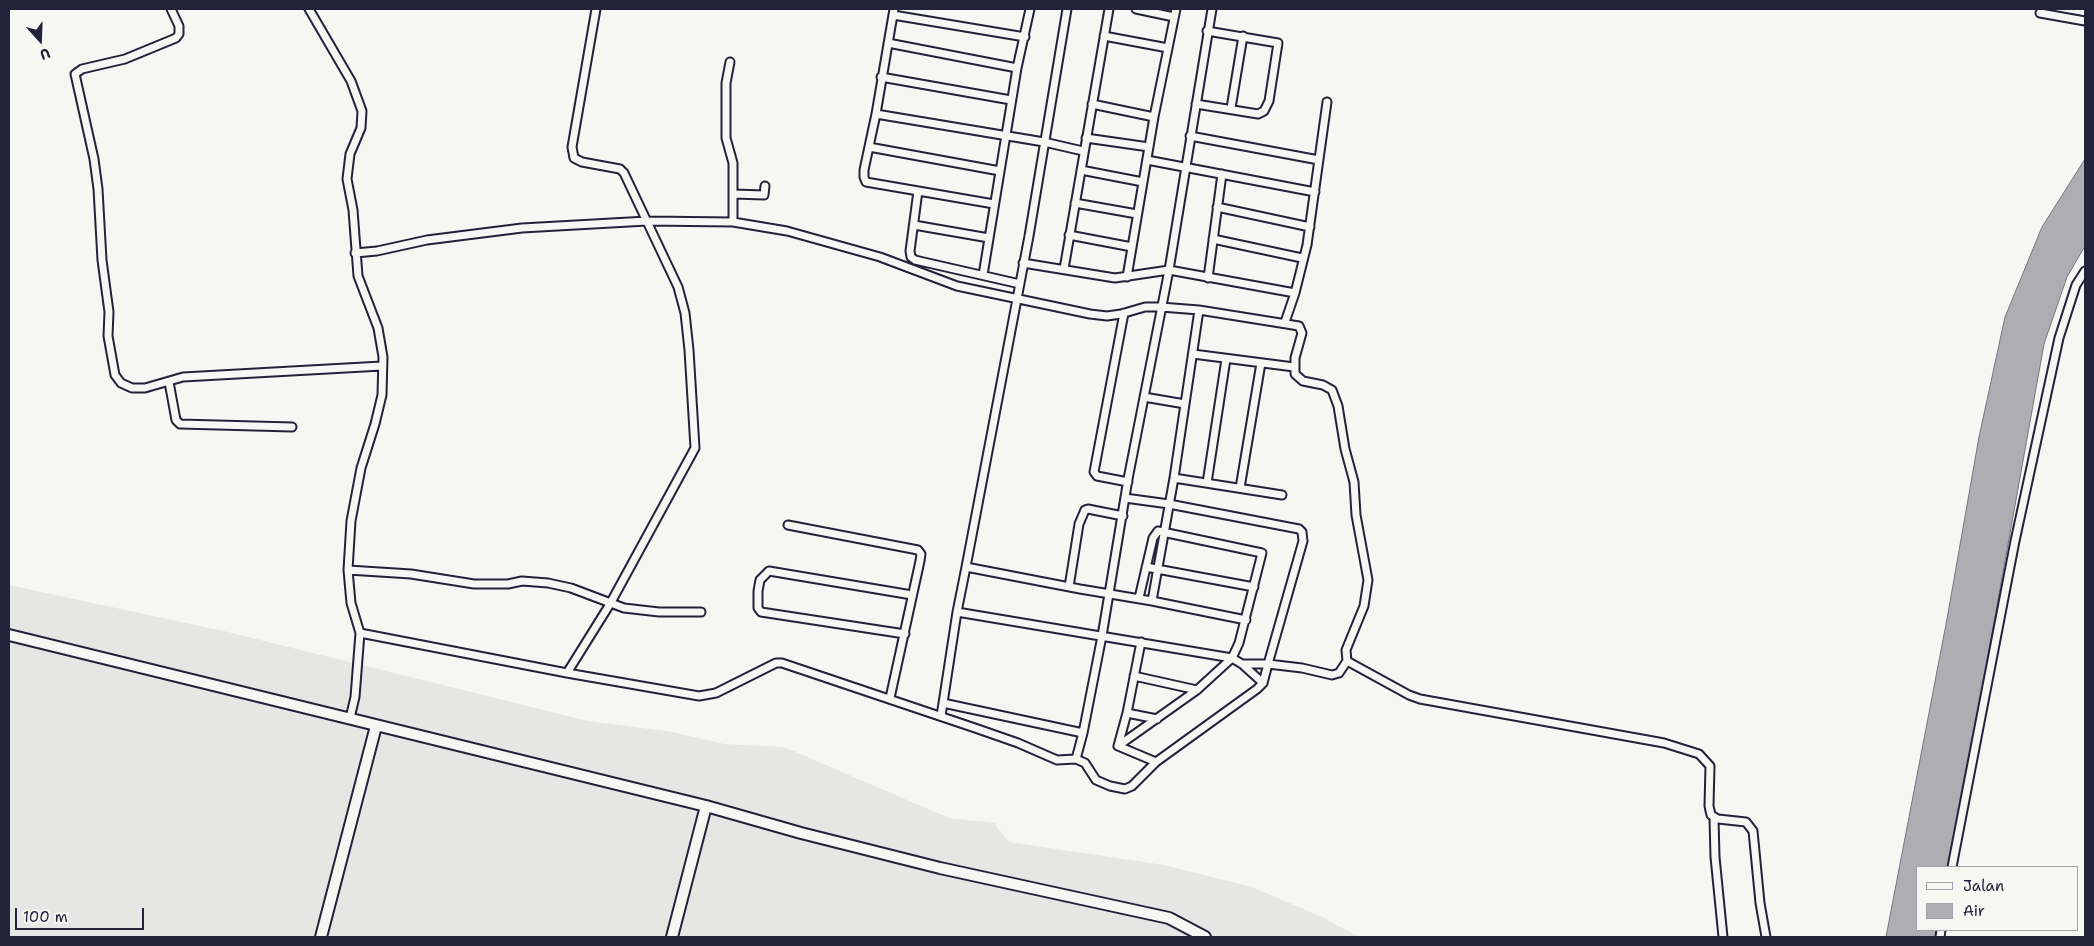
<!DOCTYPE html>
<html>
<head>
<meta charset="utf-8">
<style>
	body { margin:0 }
	#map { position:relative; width:2094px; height:946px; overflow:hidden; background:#f6f6f2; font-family:"Shantell Sans",sans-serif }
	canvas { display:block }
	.frame { position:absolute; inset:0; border:10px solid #22223b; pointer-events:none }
	.legend { position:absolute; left:1916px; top:866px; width:162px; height:65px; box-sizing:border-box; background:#f6f6f2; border:1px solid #a1a1a9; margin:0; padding:6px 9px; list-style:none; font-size:15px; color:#22223b }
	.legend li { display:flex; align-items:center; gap:10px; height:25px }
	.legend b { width:25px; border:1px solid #a1a1a9 }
	.north { position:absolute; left:15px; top:15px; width:50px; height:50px; -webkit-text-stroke:4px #f6f6f2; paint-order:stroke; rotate:160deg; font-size:14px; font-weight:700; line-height:20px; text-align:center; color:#22223b }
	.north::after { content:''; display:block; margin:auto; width:18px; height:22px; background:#22223b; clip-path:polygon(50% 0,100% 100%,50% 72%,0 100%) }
	.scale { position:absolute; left:15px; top:908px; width:129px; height:22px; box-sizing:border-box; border:2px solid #22223b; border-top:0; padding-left:6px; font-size:15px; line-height:18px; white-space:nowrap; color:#22223b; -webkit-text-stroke:4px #f6f6f2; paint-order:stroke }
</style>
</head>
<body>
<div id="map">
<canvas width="2094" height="946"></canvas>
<div class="frame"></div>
<ul class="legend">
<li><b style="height:6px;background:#f6f6f2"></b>Jalan</li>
<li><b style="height:14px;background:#adadb3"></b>Air</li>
</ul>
<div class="north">U</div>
<div class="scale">100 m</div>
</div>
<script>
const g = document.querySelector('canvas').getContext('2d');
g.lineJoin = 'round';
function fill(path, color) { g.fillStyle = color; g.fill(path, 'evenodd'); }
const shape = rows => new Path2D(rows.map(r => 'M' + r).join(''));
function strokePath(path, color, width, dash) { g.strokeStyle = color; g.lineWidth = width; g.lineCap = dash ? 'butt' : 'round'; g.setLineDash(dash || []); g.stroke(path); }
fill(shape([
	[9,585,228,632,588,721,673,732,724,744,784,747,949,818,994,823,1009,842,1164,865,1252,887,1322,917,1359,937,9,937]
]), '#e6e6e4');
const water = shape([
	[2085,159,2085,246,2067,277,2044,344,1950,867,1918,867,1918,930,1939,930,1938,937,1886,937,1947,619,1979,437,2005,317,2042,227,2085,159]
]);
fill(water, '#adadb3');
strokePath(water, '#757583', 1);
const street = shape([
	[171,9,179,26,179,34,176,38,125,59,82,69,75,74,94,159,98,189,102,260,109,312,108,336,115,375,121,383,132,388,145,388,183,377,382,366],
	[309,9,351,81,362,111,361,128,350,154,347,179,353,210,358,276,378,328,383,357,382,395,375,424,361,468,351,521,348,570,351,603,360,633,567,673,699,696,716,693,776,663,782,663,975,728,1018,743,1057,760,1076,759,1085,763,1096,780,1110,786,1125,789,1132,786,1156,762,1257,689,1263,683,1268,664,1302,668,1332,675,1339,673,1347,661],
	[894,9,876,114,864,170,864,177,866,182,994,204],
	[1136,9,1174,17],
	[2040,13,2085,21],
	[893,15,1025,37],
	[1104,36,1168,48],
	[888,43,1017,68],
	[730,62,726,83,726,138,733,163,733,222],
	[881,77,1011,100],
	[1092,104,1154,117],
	[1196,104,1258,114,1264,111,1269,101,1278,43,1207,31],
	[1231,108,1243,36],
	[876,114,1044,142,1083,151],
	[1190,136,1319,160],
	[1086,138,1149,147],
	[869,147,1000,171],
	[1147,160,1315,192],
	[1081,170,1143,182],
	[918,191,910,251,911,257,915,260,1020,284],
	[734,194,764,195,765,186],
	[1075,203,1137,214],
	[1217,207,1310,227],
	[914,225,989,238],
	[1069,235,1132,247],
	[1213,239,1302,258],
	[355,253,377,251,427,240,522,228,647,221,733,222,787,231,880,257,957,286,1090,314,1107,316,1121,314,1145,307,1161,307,1199,310,1299,326,1302,333,1295,358,1295,374,1303,381,1323,385,1332,390,1338,406,1345,449,1354,482,1356,515,1368,580,1364,606,1346,650,1347,661,1409,695,1420,699,1664,743,1699,754,1710,766,1709,806,1711,815,1718,819,1746,822,1753,831,1760,903,1766,937],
	[1023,263,1115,278,1169,270,1295,293],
	[1064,269,1109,9],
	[983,275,1017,68,1030,9],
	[1127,277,1154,117,1176,9],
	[1208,278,1222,174],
	[1124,313,1094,472,1097,476,1128,482],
	[1285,322,1295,293,1307,245,1327,102],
	[1193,354,1294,367],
	[169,382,176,420,180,424,292,427],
	[1144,397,1185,404],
	[1174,478,1282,495],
	[1207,483,1226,359],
	[1240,488,1261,363],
	[1125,498,1169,504,1299,529,1302,532,1303,541,1268,664,1242,664],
	[788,525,918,550,921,554,920,561,890,698],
	[966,567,1029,236,1067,9],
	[1146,567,1254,587],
	[348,570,411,574,474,584,508,584,522,581,548,583,571,588,624,608,659,612,701,612],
	[1069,587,1079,524,1085,510,1088,509,1123,516],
	[1152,601,1174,478,1199,310],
	[957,612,1232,658,1242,664,1263,683],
	[905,634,761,612,758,608,758,591,760,580,769,571,912,595],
	[1141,642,1127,713,1118,746,1156,762],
	[567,673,610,604,695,448,689,350,685,313,678,287,624,173,620,169,582,162,574,158,572,147,596,9],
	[1134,676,1197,690],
	[943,703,1083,733],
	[1127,713,1157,719],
	[941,716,957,612,966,567,1080,589,1152,601,1246,620],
	[350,718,355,697,360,633],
	[1118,746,1197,690,1232,658,1239,643,1262,553,1158,531,1153,538,1139,598],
	[1076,759,1083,733,1102,636,1128,479,1169,270,1212,9],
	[1714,818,1715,857,1723,937],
	[1952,867,2015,541,2059,338,2076,285,2085,271],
	[1940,937,1941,930]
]);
const secondary = shape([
	[9,635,706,806],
	[321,937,376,726],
	[672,937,706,806,801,833,940,868,1169,918,1205,937]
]);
strokePath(street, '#22223b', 11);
strokePath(secondary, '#22223b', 14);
strokePath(street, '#f6f6f2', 7);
strokePath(secondary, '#f6f6f2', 10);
</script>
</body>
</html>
